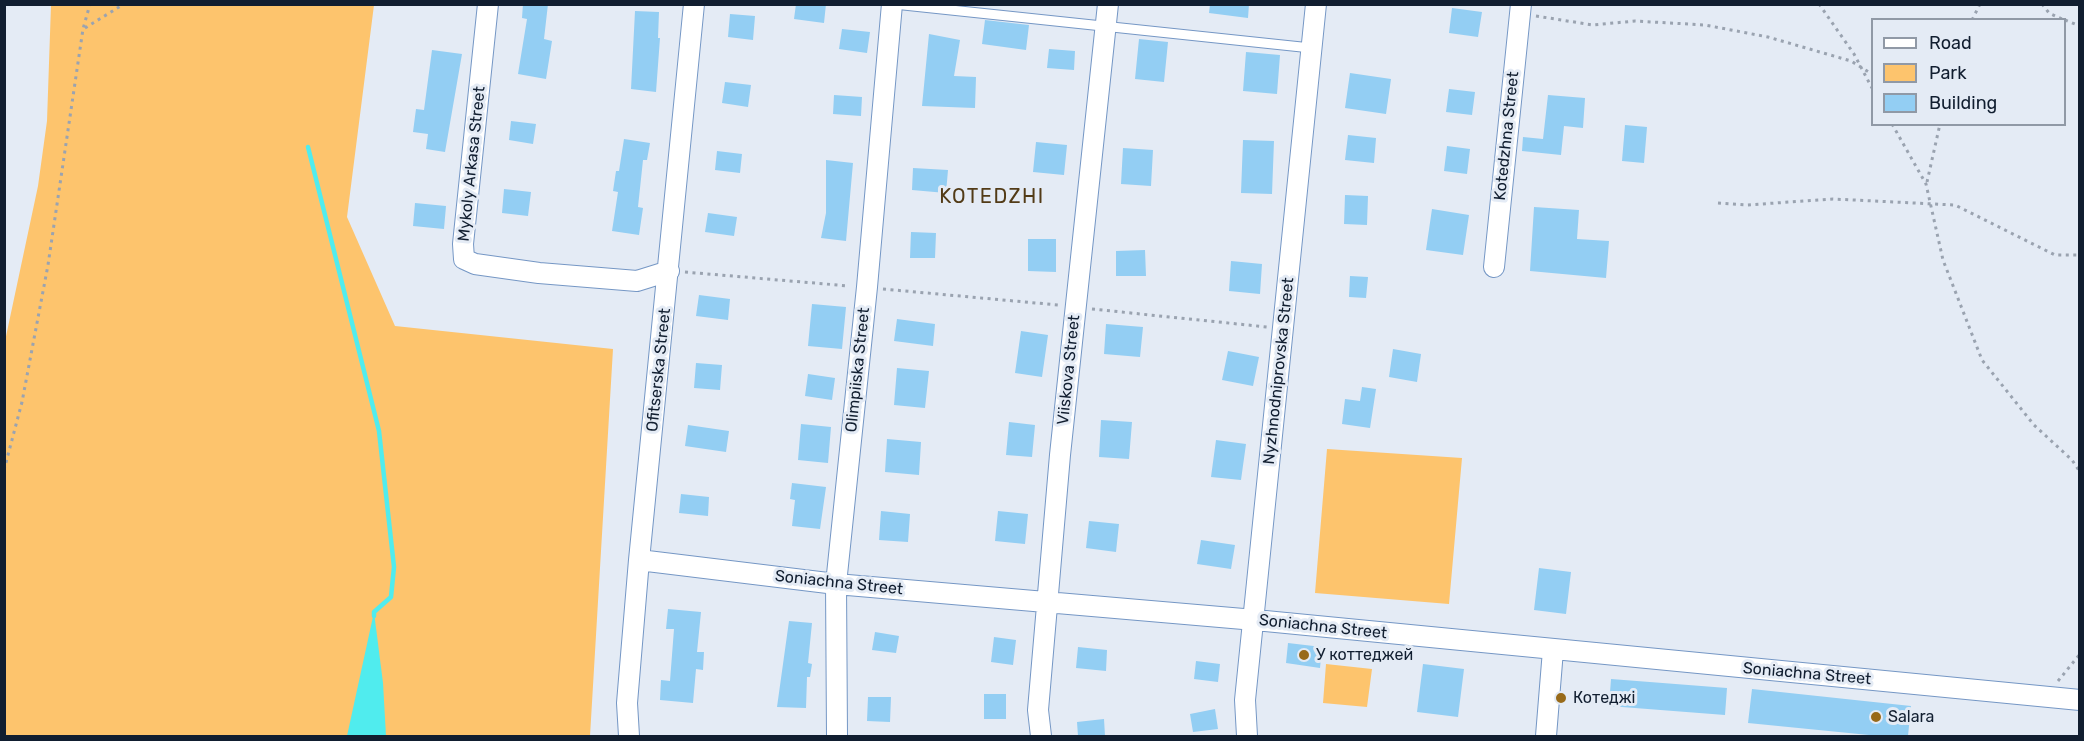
<!DOCTYPE html>
<html>
<head>
<meta charset="utf-8">
<style>
	body { margin:0 }
	#map { position:relative; width:2084px; height:741px; overflow:hidden; background:#e4ebf5; font-family:Rubik,sans-serif }
	canvas { display:block }
	.frame { position:absolute; inset:0; border:6px solid #111e30; pointer-events:none }
	.legend { position:absolute; left:1871px; top:18px; width:195px; height:108px; box-sizing:border-box; background:#e4ebf5; border:2px solid #9099a6; margin:0; padding:8px 10px; list-style:none; font-size:18px; color:#111e30 }
	.legend li { display:flex; align-items:center; gap:12px; height:30px }
	.legend b { width:30px; border:2px solid #9099a6 }
</style>
</head>
<body>
<div id="map">
<canvas width="2084" height="741"></canvas>
<div class="frame"></div>
<ul class="legend">
<li><b style="height:8px;background:#fff"></b>Road</li>
<li><b style="height:16px;background:#fdc46d"></b>Park</li>
<li><b style="height:16px;background:#93cef3"></b>Building</li>
</ul>
</div>
<script>
const g = document.querySelector('canvas').getContext('2d');
g.lineJoin = 'round';
function fill(path, color) { g.fillStyle = color; g.fill(path, 'evenodd'); }
const shape = rows => new Path2D(rows.map(r => 'M' + r).join(''));
function strokePath(path, color, width, dash) { g.strokeStyle = color; g.lineWidth = width; g.lineCap = dash ? 'butt' : 'round'; g.setLineDash(dash || []); g.stroke(path); }
function label(font, color, halo, rows, align = 'center') {
  g.font = font + ' Rubik,sans-serif'; g.lineWidth = 6; g.setLineDash([]); g.textBaseline = 'middle'; g.strokeStyle = halo; g.fillStyle = color; for (const [text, x, y, turn = 0] of rows) {
    g.save(); g.translate(x, y); g.rotate((+turn || 0) * Math.PI / 180); g.textAlign = isNaN(turn) ? turn : align; if (halo) g.strokeText(text, 0, 0); g.fillText(text, 0, 0); g.restore();
  }
}
fill(shape([
	[51,5,374,5,347,217,395,326,613,349,590,736,5,736,5,341,38,186,47,121],
	[1327,449,1462,458,1449,604,1315,593],
	[1326,664,1372,669,1367,707,1323,703]
]), '#fdc46d');
fill(shape([
	[374,612,383,683,386,736,347,736]
]), '#50ecee');
strokePath(shape([
	[308,147,379,431,394,567,391,597,374,612,374,616]
]), '#50ecee', 4.5);
fill(shape([
	[523,4,548,4,544,39,552,41,546,79,518,74,527,19,522,18],
	[796,4,826,4,824,23,794,19],
	[1210,4,1249,4,1248,18,1209,13],
	[1452,8,1482,12,1478,37,1449,33],
	[635,11,659,12,658,38,660,38,656,92,631,89],
	[730,14,755,16,753,40,728,37],
	[985,20,1029,25,1026,50,982,44],
	[842,29,870,32,867,53,839,49],
	[929,34,960,40,954,76,976,77,975,108,922,106],
	[1139,39,1168,42,1164,82,1135,79],
	[1049,49,1075,51,1074,70,1047,68],
	[432,50,462,54,445,152,426,149,428,134,413,132,416,109,424,110],
	[1246,52,1280,55,1277,94,1243,91],
	[1350,73,1391,79,1386,114,1345,108],
	[725,82,751,85,748,107,722,103],
	[1449,89,1475,92,1472,115,1446,112],
	[834,95,862,97,861,116,833,114],
	[1548,95,1585,98,1583,128,1564,126,1561,155,1522,151,1523,137,1543,139],
	[511,121,536,124,533,144,509,140],
	[1625,125,1647,127,1644,163,1622,161],
	[1348,135,1376,138,1374,163,1345,160],
	[624,139,650,143,647,160,643,160,638,207,643,208,639,235,612,231,618,192,613,191,616,171,619,171],
	[1243,140,1274,141,1272,194,1241,193],
	[1036,142,1067,145,1064,175,1033,172],
	[1447,146,1470,149,1467,174,1444,171],
	[1123,148,1153,150,1151,186,1121,184],
	[717,151,742,154,740,173,715,170],
	[826,160,853,163,846,241,821,238,826,213],
	[913,168,948,170,946,193,912,190],
	[504,189,531,192,528,216,502,213],
	[1345,195,1368,196,1367,225,1344,224],
	[415,203,446,206,444,229,413,226],
	[1534,207,1579,210,1577,239,1609,241,1606,278,1530,271],
	[1432,209,1469,215,1463,255,1426,250],
	[708,213,737,217,734,236,705,232],
	[911,232,936,233,935,258,910,258],
	[1028,239,1056,239,1056,272,1028,271],
	[1145,250,1146,276,1116,276,1116,251],
	[1231,261,1262,264,1260,294,1229,291],
	[1350,276,1368,277,1366,298,1349,297],
	[699,295,730,299,728,320,696,316],
	[812,304,846,307,842,349,808,346],
	[897,319,935,324,933,346,894,341],
	[1106,324,1143,327,1140,357,1104,354],
	[1021,331,1048,335,1042,377,1015,373],
	[1393,349,1421,354,1417,382,1389,377],
	[1228,351,1259,357,1253,386,1222,380],
	[696,363,722,365,720,390,694,388],
	[897,368,929,371,925,408,894,405],
	[808,374,835,378,832,400,805,396],
	[1362,387,1376,389,1370,428,1342,424,1345,399,1360,401],
	[1101,420,1132,422,1129,459,1099,457],
	[1009,422,1035,425,1032,457,1006,455],
	[801,424,831,427,828,463,798,460],
	[688,425,729,431,726,452,685,446],
	[887,439,921,442,919,475,885,472],
	[1216,440,1246,444,1241,480,1211,477],
	[792,483,826,487,820,529,792,526,795,500,790,499],
	[681,494,709,497,708,516,679,513],
	[881,511,910,514,908,542,879,540],
	[998,511,1028,514,1025,544,995,541],
	[1089,521,1119,524,1116,552,1086,548],
	[1201,540,1235,545,1231,569,1197,564],
	[1539,568,1571,572,1566,614,1534,610],
	[668,609,701,612,697,652,704,652,703,670,696,669,693,703,660,700,661,680,670,681,674,629,666,629],
	[789,621,812,623,808,663,812,664,810,677,807,677,806,708,777,707],
	[875,632,899,636,896,653,872,650],
	[994,637,1016,640,1013,665,991,662],
	[1288,643,1322,647,1320,668,1286,663],
	[1078,647,1107,650,1106,671,1076,668],
	[1196,661,1220,664,1218,682,1194,679],
	[1423,664,1464,669,1458,717,1417,712],
	[1611,679,1727,688,1725,715,1609,706],
	[1752,689,1911,706,1908,736,1879,736,1748,723],
	[984,694,1006,694,1006,719,984,719],
	[868,697,891,697,890,722,867,721],
	[1215,709,1218,729,1193,732,1190,714],
	[1104,719,1105,736,1078,736,1077,722]
]), '#93cef3');
const service = shape([
	[894,4,1311,48]
]);
const minor = shape([
	[488,4,463,244,464,259,475,264,539,273,637,281,669,271],
	[1494,267,1521,4],
	[639,560,836,584,1255,620,2080,700],
	[629,736,627,703,639,560,694,4],
	[837,736,836,584,867,287,892,4],
	[1041,736,1038,710,1060,455,1108,4],
	[1247,736,1245,700,1316,4],
	[1546,736,1553,650]
]);
strokePath(service, '#7597c5', 11);
strokePath(minor, '#7597c5', 22);
strokePath(shape([
	[1819,4,1854,54,1872,88],
	[2042,4,2049,13,2064,20],
	[1536,16,1593,25,1635,21,1705,25,1768,37,1851,61,1872,74],
	[1972,20,1980,4],
	[2065,20,2080,26],
	[85,28,124,4],
	[1892,124,1926,184,1943,260,1982,360,2034,425,2072,460,2080,472],
	[1927,182,1940,124],
	[1718,203,1747,205,1833,199,1955,205,2055,255,2080,255],
	[685,272,849,286],
	[883,289,1058,305],
	[1092,309,1267,327],
	[4,470,22,402,48,265,83,29,90,4],
	[2058,681,2080,654]
]), '#9aa3b0', 3, [3, 4.5]);
strokePath(service, '#fff', 9);
strokePath(minor, '#fff', 20);
for (const [x, y, r, color] of [
	[1304,655,6,"#986a19"],
	[1561,698,6,"#986a19"],
	[1876,717,6,"#986a19"]
]) { const dot = new Path2D(); dot.arc(x, y, r, 0, 2 * Math.PI); g.fillStyle = color; g.fill(dot); strokePath(dot, '#e4ebf5', 2); }
label('16px', '#111e30', '#e4ebf5', [
	["Kotedzhna Street",1507,136,-84],
	["Mykoly Arkasa Street",472,164,-84],
	["Ofitserska Street",659,370,-84],
	["Olimpiiska Street",858,370,-84],
	["Viiskova Street",1069,370,-84],
	["Nyzhnodniprovska Street",1279,371,-84],
	["Soniachna Street",839,583,6],
	["Soniachna Street",1323,627,6],
	["Soniachna Street",1807,674,5]
]);
label('16px', '#111e30', '#e4ebf5', [
	["У коттеджей",1316,655],
	["Котеджі",1573,698],
	["Salara",1888,717]
], 'left');
g.letterSpacing = '1.5px';
label('20px', '#523b17', '#e4ebf5', [
	["KOTEDZHI",992,197]
]);
g.letterSpacing = '0px';
</script>
</body>
</html>
